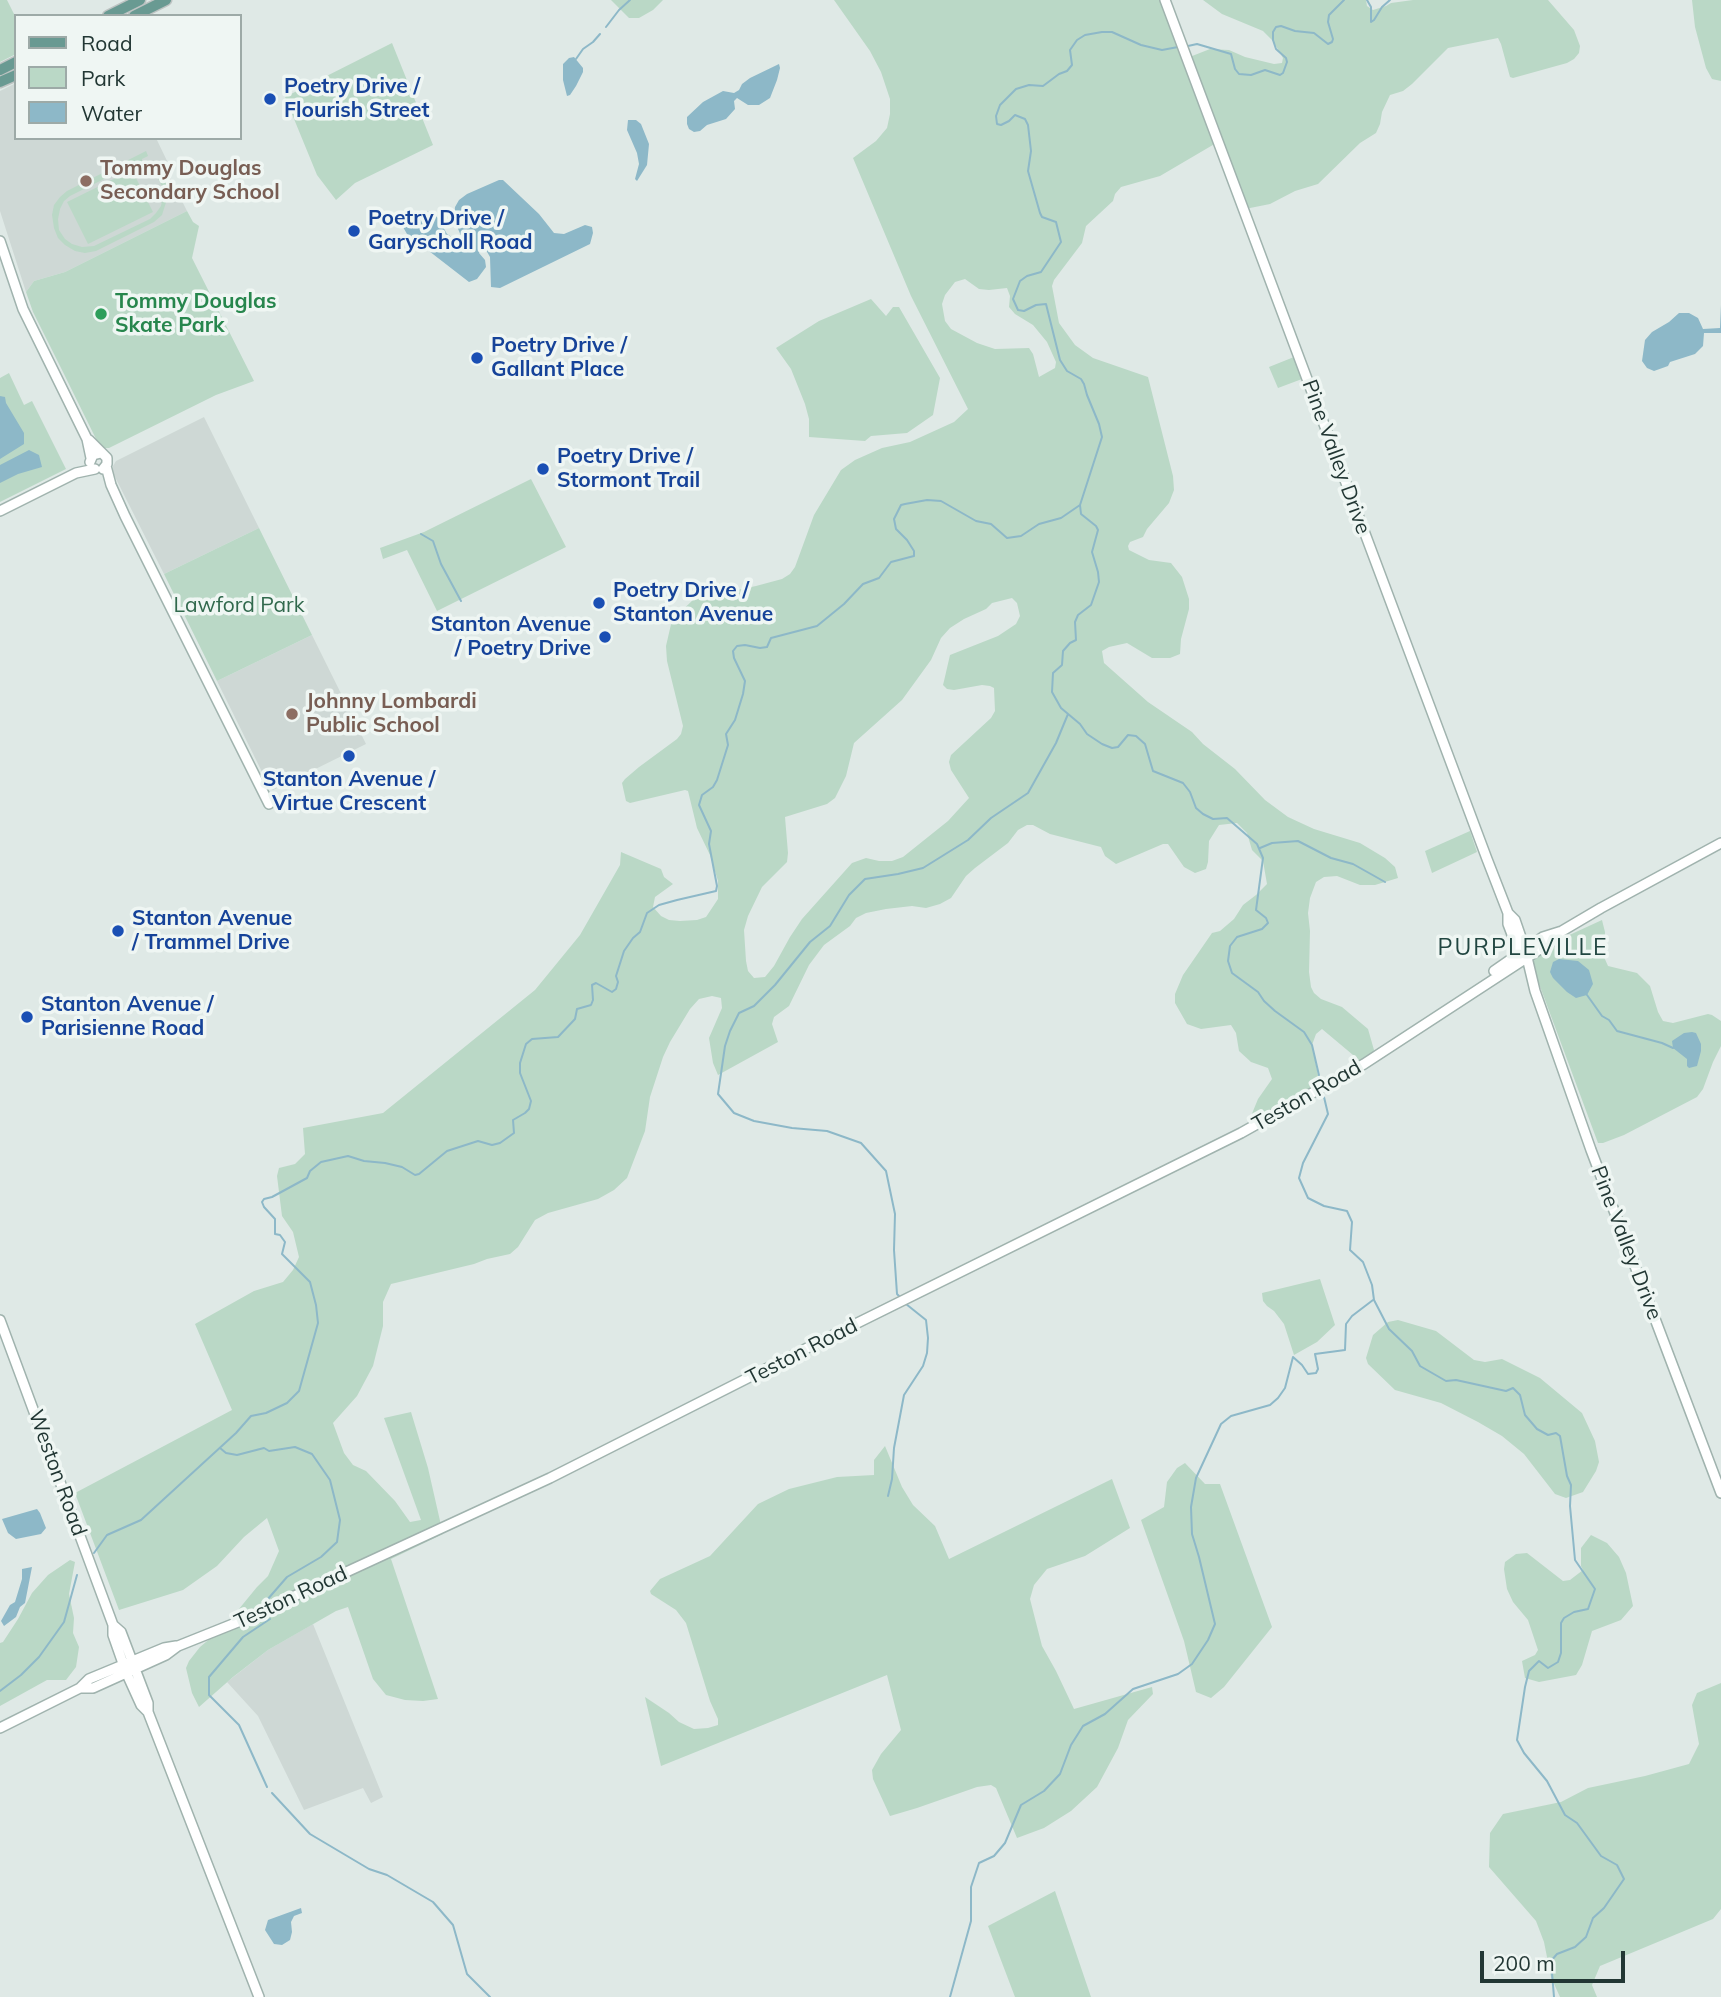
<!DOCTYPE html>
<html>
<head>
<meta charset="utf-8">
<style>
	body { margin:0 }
	#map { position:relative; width:1721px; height:1997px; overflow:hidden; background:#dfe9e6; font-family:Mulish,sans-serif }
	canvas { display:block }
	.legend { position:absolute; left:14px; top:14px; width:228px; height:126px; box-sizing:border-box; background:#eff6f3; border:2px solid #9daaa7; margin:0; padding:9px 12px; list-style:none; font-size:21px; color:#223734 }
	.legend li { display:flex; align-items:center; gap:14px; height:35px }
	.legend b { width:35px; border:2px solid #9daaa7 }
	.scale { position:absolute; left:1480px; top:1951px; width:145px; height:32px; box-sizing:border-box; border:4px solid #223734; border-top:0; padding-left:9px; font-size:21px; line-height:24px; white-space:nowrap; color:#223734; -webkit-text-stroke:5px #eff6f3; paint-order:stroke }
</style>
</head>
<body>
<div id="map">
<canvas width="1721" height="1997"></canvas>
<ul class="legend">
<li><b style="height:9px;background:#699a92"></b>Road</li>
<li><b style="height:19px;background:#bad8c6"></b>Park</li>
<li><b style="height:19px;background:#8db8c8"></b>Water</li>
</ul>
<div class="scale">200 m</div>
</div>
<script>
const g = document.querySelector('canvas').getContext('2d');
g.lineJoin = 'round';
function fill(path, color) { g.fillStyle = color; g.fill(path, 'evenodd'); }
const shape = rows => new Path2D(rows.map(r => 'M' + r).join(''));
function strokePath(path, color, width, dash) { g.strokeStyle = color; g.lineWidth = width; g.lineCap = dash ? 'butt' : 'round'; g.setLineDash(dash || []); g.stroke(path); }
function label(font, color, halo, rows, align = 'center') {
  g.font = font + ' Mulish,sans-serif'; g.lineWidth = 7; g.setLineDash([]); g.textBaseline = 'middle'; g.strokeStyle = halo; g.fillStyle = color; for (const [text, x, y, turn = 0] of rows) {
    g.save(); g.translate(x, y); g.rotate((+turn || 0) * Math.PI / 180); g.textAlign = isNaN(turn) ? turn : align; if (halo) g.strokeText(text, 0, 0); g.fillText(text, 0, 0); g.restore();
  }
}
fill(shape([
	[16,83,16,138,156,138,169,165,165,167,187,211,65,272,34,281,26,292,0,211,0,91],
	[204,417,259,528,164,574,112,471,113,466,116,461],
	[312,635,366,744,273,790,270,788,217,681],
	[313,1624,383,1797,371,1803,363,1788,304,1810,258,1716,227,1682,268,1650]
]), '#ced8d5');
fill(shape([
	[0,0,7,0,16,18,16,54,0,62],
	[611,0,663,0,653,10,639,18,629,18],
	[834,0,1160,0,1182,60,1210,49,1229,50,1245,57,1274,64,1282,63,1283,58,1273,41,1263,31,1222,14,1203,0,1366,0,1367,6,1373,10,1386,6,1391,3,1413,0,1548,0,1574,30,1580,46,1579,53,1574,59,1567,63,1513,78,1510,77,1501,44,1498,38,1448,48,1412,84,1403,91,1390,95,1382,112,1380,124,1376,133,1360,143,1318,184,1295,191,1270,204,1245,209,1223,139,1160,176,1121,187,1115,194,1113,201,1086,226,1082,243,1054,280,1052,286,1059,323,1075,345,1093,358,1148,377,1173,476,1174,490,1169,503,1147,529,1143,537,1130,542,1128,546,1129,550,1149,560,1171,563,1182,577,1189,599,1189,609,1181,639,1180,654,1170,658,1152,658,1127,643,1109,647,1102,651,1104,663,1148,702,1192,732,1203,744,1235,769,1265,800,1288,817,1314,829,1360,843,1385,858,1395,867,1398,878,1375,885,1360,885,1337,876,1324,877,1316,882,1310,898,1308,913,1310,931,1309,972,1311,987,1314,993,1321,999,1342,1007,1368,1029,1374,1050,1372,1057,1367,1061,1359,1060,1322,1029,1316,1034,1312,1045,1319,1080,1312,1090,1254,1125,1251,1116,1258,1099,1272,1079,1268,1068,1251,1062,1239,1051,1236,1033,1231,1025,1201,1029,1187,1024,1175,1003,1175,994,1183,975,1212,933,1220,931,1234,919,1243,905,1256,895,1267,884,1263,861,1252,850,1247,833,1237,823,1219,825,1209,841,1208,862,1206,869,1195,873,1184,867,1168,844,1163,844,1116,864,1105,856,1101,847,1050,834,1033,825,1027,825,1018,830,1008,843,975,868,966,876,951,898,940,904,926,908,912,906,886,909,866,913,856,918,850,926,824,945,809,965,789,1006,774,1017,772,1024,778,1042,718,1075,713,1063,709,1038,722,1008,721,998,712,996,699,999,690,1009,670,1042,663,1057,650,1097,645,1131,627,1178,614,1190,598,1199,548,1213,535,1220,518,1247,510,1254,487,1259,474,1264,391,1284,383,1302,383,1326,373,1366,357,1396,333,1423,344,1453,353,1465,366,1471,395,1501,410,1522,421,1520,384,1418,411,1412,428,1468,443,1534,391,1559,438,1699,423,1701,405,1700,386,1695,373,1679,348,1607,336,1611,268,1650,233,1677,199,1707,192,1693,186,1668,189,1661,200,1647,225,1626,257,1587,268,1576,279,1551,267,1518,244,1537,217,1566,183,1590,119,1610,75,1493,232,1410,195,1324,254,1291,283,1282,293,1270,299,1257,293,1232,282,1216,277,1176,279,1168,295,1164,305,1154,303,1128,383,1113,535,990,580,935,620,865,621,852,661,869,664,877,673,884,655,897,653,907,661,916,669,920,680,921,697,920,706,917,718,899,718,881,710,855,697,828,688,791,685,790,630,803,626,801,622,783,625,779,639,767,677,739,681,734,683,726,667,661,666,646,672,620,694,599,756,586,782,579,790,574,795,567,814,515,841,470,855,460,882,448,910,442,954,422,968,409,911,296,853,158,876,141,887,128,890,114,890,99,881,72,870,51],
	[965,279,979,289,989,290,1007,288,1010,296,1009,307,1015,314,1033,325,1047,342,1056,362,1055,368,1039,377,1033,354,1029,348,995,349,977,343,951,329,945,321,942,304,945,295,955,282],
	[1012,598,1017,603,1020,616,1016,624,998,636,950,655,944,681,943,685,947,689,954,690,982,685,990,686,994,688,995,711,991,718,951,755,949,762,951,770,969,798,948,821,903,857,892,861,879,861,866,858,852,863,802,919,790,937,774,966,765,977,754,978,748,971,746,961,744,930,748,916,762,887,787,862,788,853,785,817,827,804,835,798,846,776,854,743,902,700,931,660,941,638,950,628,964,619,986,609,992,603],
	[1692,0,1721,0,1721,81,1712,79,1706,68,1695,27],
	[392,43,433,145,355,183,336,200,317,175,285,97],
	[146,151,148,156,142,159,142,161,156,168,167,183,169,193,162,215,154,222,96,251,85,253,75,251,65,245,58,238,54,228,52,215,54,205,60,197,67,191],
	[137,166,148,169,157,177,162,186,163,196,161,206,156,213,150,219,94,246,82,247,72,244,65,239,59,230,58,219,60,209,64,201,70,196,126,168],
	[132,170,153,212,88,244,67,202],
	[187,211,193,222,199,226,192,258,254,381,216,395,109,448,103,448,98,443,64,374,33,312,26,292,34,281,65,272],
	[871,299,886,316,893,307,899,307,940,378,933,415,907,433,871,436,865,441,809,437,809,419,805,404,791,369,776,348,819,321],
	[1294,357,1302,379,1278,388,1269,367],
	[9,373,24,405,32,401,66,469,0,502,0,378],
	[531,479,566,547,437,611,407,550,383,559,380,548,424,532],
	[259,528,312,635,217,681,164,574],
	[1470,831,1477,852,1432,873,1425,851],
	[1602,920,1605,932,1604,957,1608,966,1637,973,1650,986,1658,1012,1663,1021,1673,1023,1708,1014,1712,1015,1721,1021,1721,1046,1713,1062,1703,1089,1697,1097,1624,1135,1603,1143,1598,1143,1528,954],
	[1320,1279,1335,1325,1317,1342,1294,1355,1284,1324,1274,1311,1267,1306,1263,1301,1262,1293],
	[1398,1320,1436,1331,1474,1360,1485,1362,1502,1359,1540,1378,1582,1413,1595,1441,1599,1462,1596,1471,1583,1492,1566,1498,1555,1494,1524,1454,1502,1436,1478,1422,1441,1403,1395,1390,1368,1364,1366,1358,1373,1335,1388,1322],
	[885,1446,902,1487,913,1505,935,1526,949,1559,1112,1479,1130,1528,1085,1556,1047,1569,1034,1585,1030,1599,1042,1646,1056,1671,1074,1709,1152,1687,1153,1694,1128,1720,1118,1748,1097,1787,1071,1811,1044,1828,1017,1838,996,1788,991,1785,977,1787,917,1808,890,1816,873,1779,872,1770,881,1754,901,1730,887,1675,661,1766,645,1697,669,1713,679,1722,694,1729,708,1728,718,1725,718,1719,710,1701,686,1623,676,1610,651,1594,650,1591,660,1579,710,1556,758,1504,789,1489,837,1477,874,1475,874,1460],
	[1185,1463,1205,1484,1220,1484,1272,1627,1224,1687,1211,1698,1196,1692,1184,1641,1141,1520,1164,1507,1167,1482,1177,1468],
	[1591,1535,1607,1543,1619,1557,1626,1573,1633,1606,1621,1620,1592,1631,1582,1665,1576,1675,1539,1682,1525,1678,1522,1661,1535,1655,1538,1650,1528,1620,1513,1602,1507,1589,1504,1569,1505,1562,1516,1554,1527,1553,1563,1581,1570,1580,1583,1570,1581,1566,1581,1548],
	[70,1560,75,1562,69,1594,74,1618,73,1633,79,1647,76,1667,66,1680,47,1680,0,1706,0,1643,3,1642,18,1619,32,1593,48,1575],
	[1721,1683,1721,1909,1713,1919,1600,1966,1592,1985,1597,1997,1560,1997,1551,1977,1544,1942,1536,1921,1489,1867,1490,1833,1503,1814,1561,1802,1588,1788,1645,1776,1689,1764,1699,1744,1692,1705,1697,1693],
	[1055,1891,1091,1997,1015,1997,988,1926]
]), '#bad8c6');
fill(shape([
	[574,57,583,68,583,72,576,86,570,95,567,96,563,80,563,64,569,58],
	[779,64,780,68,777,80,770,98,759,105,748,105,737,98,734,101,735,109,726,119,707,125,700,131,694,132,689,129,687,124,687,117,703,102,723,91,734,93,739,90,742,84,750,78],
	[628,120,636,120,641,124,649,144,647,165,637,181,635,179,639,164,637,153,627,130],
	[499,180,503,180,539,214,554,233,564,234,585,225,592,227,593,233,590,244,500,288,491,287,490,257,486,250,481,246,479,253,485,260,486,267,477,279,469,282,407,234,403,227,404,222,410,218,426,211,433,213,438,218,447,234,468,247,470,243,461,236,454,219,455,207,459,200,467,194],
	[1721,305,1721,333,1704,333,1703,346,1695,354,1670,362,1668,366,1654,371,1647,368,1642,361,1645,340,1652,332,1669,322,1679,313,1689,313,1698,318,1703,329,1720,328],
	[0,396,5,397,6,403,24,433,24,444,0,459],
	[29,450,39,455,42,467,18,474,0,483,0,465],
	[1559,959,1578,961,1589,970,1593,984,1587,995,1576,998,1567,992,1553,978,1550,972,1553,962],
	[1692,1032,1696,1033,1701,1044,1701,1051,1697,1066,1689,1068,1687,1066,1687,1059,1673,1048,1672,1041,1684,1033],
	[37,1509,40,1513,46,1528,41,1534,16,1539,8,1533,2,1519],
	[32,1567,25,1603,20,1607,16,1617,4,1626,1,1621,10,1605,15,1602,22,1579,22,1569],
	[301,1908,302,1913,294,1916,291,1922,292,1932,290,1940,282,1945,274,1944,265,1930,268,1920]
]), '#8db8c8');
strokePath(shape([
	[1367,0,1371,7,1371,22,1374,20,1382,7,1390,0],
	[606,27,619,10,630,0],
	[1188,46,1197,44,1231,54,1235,69,1239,74,1251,75,1265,70,1280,75,1283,73,1287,62,1286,58,1276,49,1273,40,1273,32,1276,27,1281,26,1295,31,1314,33,1328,44,1332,42,1333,39,1328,22,1329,15,1344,0],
	[1178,47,1162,50,1141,45,1112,32,1102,32,1085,35,1077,40,1070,50,1072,65,1067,71,1059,74,1043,86,1029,85,1016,89,1000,105,996,116,997,124,1001,125,1009,121,1015,115,1025,119,1028,125,1031,151,1028,171,1040,213,1042,217,1056,222,1061,242,1041,272,1027,276,1020,281,1013,299,1018,310,1024,311,1036,305,1046,304,1060,360,1067,371,1081,379,1084,384,1087,395,1099,424,1102,437,1080,505,1081,514,1096,526,1098,530,1092,552,1098,572,1099,582,1091,605,1078,615,1075,622,1076,640,1070,643,1063,651,1062,665,1053,673,1052,692,1061,708,1080,724,1087,734,1102,744,1112,748,1118,747,1128,735,1136,736,1145,744,1153,771,1183,783,1190,792,1196,808,1203,814,1213,819,1227,818,1257,844,1263,858,1256,910,1266,918,1268,923,1262,929,1237,937,1230,946,1228,961,1232,973,1258,992,1264,1001,1275,1011,1304,1032,1312,1045,1321,1084],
	[576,59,583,49,593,42,600,34],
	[421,534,433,541,441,564,461,601],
	[1260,848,1272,843,1298,841,1331,858,1353,864,1385,882],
	[1587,995,1602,1016,1609,1020,1617,1031,1662,1043,1673,1048],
	[1324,1097,1328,1114,1303,1163,1299,1178,1308,1198,1324,1206,1347,1211,1352,1222,1350,1250,1363,1262,1372,1285,1374,1300,1389,1329,1412,1351,1420,1366,1446,1381,1456,1380,1506,1391,1513,1388,1520,1395,1525,1415,1537,1429,1548,1435,1556,1433,1560,1436,1567,1476,1571,1485,1570,1506,1575,1560,1595,1589,1588,1609,1574,1612,1564,1618,1561,1623,1561,1653,1558,1662,1548,1668,1539,1661,1529,1671,1525,1687,1517,1740,1524,1753,1547,1781,1565,1815,1577,1823,1601,1856,1617,1865,1624,1879,1604,1908,1593,1918,1586,1937,1575,1947,1557,1954,1551,1961,1554,1997],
	[900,1297,897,1294,894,1250,895,1214,886,1171,861,1143,827,1131,792,1128,754,1121,734,1113,718,1094,725,1046,730,1031,739,1013,754,1006,775,985,810,942,830,926,849,895,865,879,898,874,923,868,968,840,991,818,1028,793,1056,743,1068,714],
	[220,1448,226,1453,237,1455,264,1448,269,1451,295,1447,312,1454,330,1480,340,1520,337,1542,321,1557,287,1577,267,1600],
	[888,1496,892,1479,894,1448,904,1395,923,1366,927,1353,928,1338,926,1320,906,1304],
	[94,1553,107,1535,141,1520,236,1433,251,1416,266,1413,287,1403,299,1391,318,1323,316,1305,310,1282,282,1254,285,1242,280,1235,275,1234,275,1219,264,1207,262,1202,264,1199,272,1197,307,1178,310,1171,321,1162,348,1156,364,1161,385,1163,402,1167,415,1175,419,1174,447,1151,478,1141,492,1145,500,1143,514,1133,513,1120,525,1113,529,1109,531,1101,520,1073,520,1063,526,1044,532,1039,558,1037,575,1019,577,1009,591,1005,593,1000,592,985,596,983,612,992,616,989,618,982,616,976,624,951,633,938,640,932,647,913,659,905,677,900,716,891,717,886,709,844,711,831,699,805,702,795,713,787,717,780,728,745,726,734,735,720,743,694,745,681,734,658,733,651,737,646,745,645,760,648,767,647,771,638,817,626,844,604,863,584,879,578,891,562,914,556,914,551,907,540,896,529,894,519,901,505,905,504,927,500,941,501,976,521,991,524,1007,538,1021,536,1039,524,1061,518,1080,505],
	[0,1691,21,1675,39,1657,64,1622,77,1575],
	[267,1787,239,1725,209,1695,209,1677,243,1637,270,1619],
	[272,1793,310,1834,369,1869,387,1875,433,1902,453,1925,467,1974,490,1997],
	[950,1997,971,1921,971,1887,979,1863,994,1856,1005,1843,1021,1805,1044,1791,1060,1774,1071,1745,1083,1726,1105,1714,1133,1689,1178,1674,1192,1664,1208,1640,1215,1624,1199,1557,1192,1534,1191,1507,1196,1478,1221,1424,1231,1416,1270,1405,1278,1398,1285,1388,1293,1357,1302,1365,1308,1374,1316,1373,1318,1369,1315,1354,1345,1350,1346,1324,1352,1316,1373,1300]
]), '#8db8c8', 2);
const secondary = shape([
	[1165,0,1487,859,1508,913,1515,920,1525,949,1535,991,1591,1150,1721,1493],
	[0,241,23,309,87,439,91,458],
	[89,440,107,458,107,464,103,469],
	[90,462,93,455,101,453],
	[106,466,111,485,125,516,269,804],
	[0,511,76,473,95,469],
	[1508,913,1508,924,1521,958],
	[1494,971,1543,937,1562,931,1601,908,1721,843],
	[0,1320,113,1625,113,1635,126,1672,141,1705,148,1712],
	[113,1625,121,1632,148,1703,148,1712,259,1997],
	[80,1688,93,1688,166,1655,178,1646,238,1622,550,1478,821,1341,1241,1133,1364,1064,1554,940,1562,931],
	[0,1728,80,1688,89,1679,164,1648,176,1646]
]);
const primary = shape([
	[108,16,140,0],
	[134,16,166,0],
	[0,70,16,62],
	[0,82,16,75]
]);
strokePath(secondary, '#a0b3ae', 12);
strokePath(primary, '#bdc3c2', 13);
strokePath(secondary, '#fff', 9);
strokePath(primary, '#699a92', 10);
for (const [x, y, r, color] of [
	[270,99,7,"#1a4fb4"],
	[86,181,7,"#8d6e63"],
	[354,231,7,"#1a4fb4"],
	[101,314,7,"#2e9e5b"],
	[477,358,7,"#1a4fb4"],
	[543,469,7,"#1a4fb4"],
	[599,603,7,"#1a4fb4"],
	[605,637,7,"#1a4fb4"],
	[292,714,7,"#8d6e63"],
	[349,756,7,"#1a4fb4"],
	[118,931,7,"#1a4fb4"],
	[27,1017,7,"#1a4fb4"]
]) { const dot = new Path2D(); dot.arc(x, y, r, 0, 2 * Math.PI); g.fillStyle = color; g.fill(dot); strokePath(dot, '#eff6f3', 2.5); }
label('bold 21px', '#164399', '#eff6f3', [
	["Poetry Drive /",284,87],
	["Flourish Street",284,111],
	["Poetry Drive /",368,219],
	["Garyscholl Road",368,243],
	["Poetry Drive /",491,346],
	["Gallant Place",491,370],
	["Poetry Drive /",557,457],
	["Stormont Trail",557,481],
	["Poetry Drive /",613,591],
	["Stanton Avenue",613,615],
	["Stanton Avenue",591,625,"right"],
	["/ Poetry Drive",591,649,"right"],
	["Stanton Avenue /",349,780,"center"],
	["Virtue Crescent",349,804,"center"],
	["Stanton Avenue",132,919],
	["/ Trammel Drive",132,943],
	["Stanton Avenue /",41,1005],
	["Parisienne Road",41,1029]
], 'left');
label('bold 21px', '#785e54', '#eff6f3', [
	["Tommy Douglas",100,169],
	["Secondary School",100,193],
	["Johnny Lombardi",306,702],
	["Public School",306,726]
], 'left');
label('bold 21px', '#27864d', '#eff6f3', [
	["Tommy Douglas",115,302],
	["Skate Park",115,326]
], 'left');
label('21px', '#223734', '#eff6f3', [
	["Pine Valley Drive",1336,457,70],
	["Teston Road",1307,1096,-30],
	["Pine Valley Drive",1626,1243,69],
	["Teston Road",802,1352,-27],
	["Weston Road",57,1473,70],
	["Teston Road",291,1598,-25]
]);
label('21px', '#31694d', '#eff6f3', [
	["Lawford Park",239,606]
]);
g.letterSpacing = '2px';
label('23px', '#214641', '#eff6f3', [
	["PURPLEVILLE",1523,948]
]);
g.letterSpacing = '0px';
</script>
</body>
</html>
